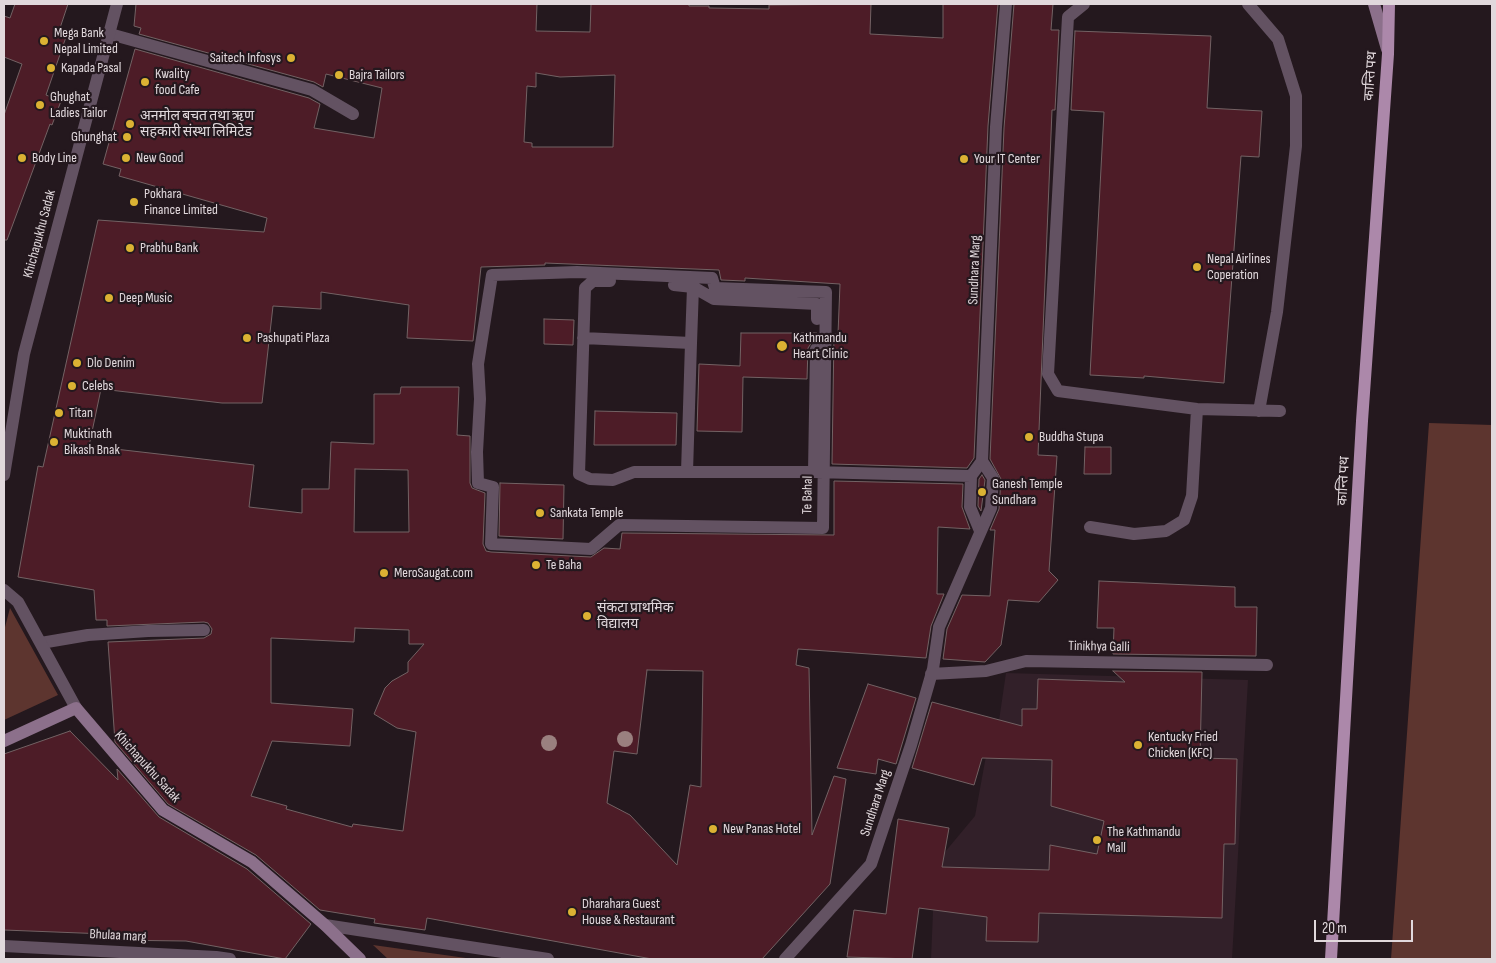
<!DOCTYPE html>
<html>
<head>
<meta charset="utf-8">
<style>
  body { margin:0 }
  #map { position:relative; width:1496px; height:963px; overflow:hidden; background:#24181e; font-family:"Sofia Sans Condensed",sans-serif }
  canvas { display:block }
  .frame { position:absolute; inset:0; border:5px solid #e1d8dc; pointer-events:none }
  .scale { position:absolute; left:1314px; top:920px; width:99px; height:22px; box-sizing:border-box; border:2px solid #e1d8dc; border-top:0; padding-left:6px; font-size:15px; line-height:18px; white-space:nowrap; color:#e1d8dc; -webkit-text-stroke:4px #24181e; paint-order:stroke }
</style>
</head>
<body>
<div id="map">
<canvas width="1496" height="963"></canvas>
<div class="frame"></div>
<div class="scale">20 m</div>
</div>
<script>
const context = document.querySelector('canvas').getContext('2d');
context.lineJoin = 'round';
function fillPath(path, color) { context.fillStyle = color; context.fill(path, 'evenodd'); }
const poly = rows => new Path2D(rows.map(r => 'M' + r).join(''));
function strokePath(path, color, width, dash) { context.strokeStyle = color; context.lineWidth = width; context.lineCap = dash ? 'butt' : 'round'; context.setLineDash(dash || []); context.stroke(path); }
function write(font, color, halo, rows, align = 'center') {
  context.font = font + ' "Sofia Sans Condensed","Noto Sans Devanagari",sans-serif'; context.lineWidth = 4.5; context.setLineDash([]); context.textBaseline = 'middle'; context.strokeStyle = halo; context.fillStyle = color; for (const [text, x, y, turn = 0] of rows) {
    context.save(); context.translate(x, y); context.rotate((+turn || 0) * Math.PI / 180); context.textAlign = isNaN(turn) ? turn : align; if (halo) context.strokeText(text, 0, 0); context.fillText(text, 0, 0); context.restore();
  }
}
fillPath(poly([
  [1006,673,1248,680,1232,959,931,959,935,864,975,816,986,756,994,755]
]), '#322029');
fillPath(poly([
  [1429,423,1492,425,1492,959,1391,959],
  [10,608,58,695,4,720,4,631],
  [373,945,473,959,388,959]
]), '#5d352f');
const building = poly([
  [15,4,68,4,58,34,66,37,46,95,61,101,52,125,50,124,7,240,4,240,4,115,22,64,4,57,4,16,10,18,15,4],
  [136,4,537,4,536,31,590,32,591,4,689,4,689,6,709,6,709,8,769,9,769,5,871,4,870,34,943,38,943,4,998,4,988,126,974,458,967,468,832,464,834,334,838,334,840,284,745,278,745,281,721,280,719,270,545,263,545,265,481,267,473,341,407,338,409,305,321,292,321,309,273,306,262,403,222,403,101,389,89,446,254,465,249,507,302,513,302,489,329,489,331,442,374,444,374,394,400,394,401,387,459,387,457,435,470,436,470,483,472,488,485,493,483,544,486,551,491,552,591,557,604,548,620,549,622,533,834,535,834,481,963,484,962,507,970,529,938,527,937,594,944,594,931,626,926,658,798,649,796,665,809,668,812,835,834,776,846,779,830,884,762,959,652,959,427,918,425,930,374,923,375,919,320,910,256,855,168,804,115,742,108,642,204,638,211,634,212,629,208,623,204,622,107,626,107,620,96,620,94,590,18,577,38,466,43,467,98,220,264,232,267,218,119,176,121,169,103,164,135,49,309,98,320,104,314,128,374,138,382,88,326,74,323,87,314,82,139,34,141,28,134,26,136,4],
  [536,73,560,77,615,75,613,147,532,147,532,143,524,142,527,86,536,87,536,73],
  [355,469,408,470,409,532,354,532,355,469],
  [355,628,409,630,409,644,424,644,408,662,408,672,392,681,385,688,374,714,397,728,416,732,403,831,353,824,352,827,286,809,287,806,251,796,272,741,350,746,353,709,271,703,271,638,354,642,355,628],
  [647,670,703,671,701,787,690,785,677,865,630,815,607,803,614,751,637,754,647,670],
  [1014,4,1053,4,1051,30,1059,30,1055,110,1052,110,1038,455,1057,456,1049,571,1058,580,1039,602,1008,600,1001,645,985,662,943,659,947,629,962,595,990,596,995,530,990,530,999,509,1001,479,990,459,1004,128,1014,4],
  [1075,31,1211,36,1207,108,1262,111,1259,157,1241,156,1224,383,1144,376,1144,378,1090,375,1104,112,1071,110,1075,31],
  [544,319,574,320,573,345,544,344,544,319],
  [741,333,817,333,817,341,812,342,808,348,807,379,743,377,742,432,697,431,699,364,740,366,741,333],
  [595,411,677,413,676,445,594,445,595,411],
  [1085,447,1111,447,1111,474,1084,474,1085,447],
  [982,475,985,480,981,511,978,506,979,479,982,475],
  [500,483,564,485,563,539,499,536,500,483],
  [1099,581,1235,587,1235,607,1257,607,1256,656,1113,654,1114,628,1097,628,1099,581],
  [1113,671,1202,672,1200,758,1237,759,1235,844,1224,844,1222,918,1039,913,1038,942,986,941,987,917,919,908,912,959,847,957,854,910,886,914,898,819,949,828,942,867,1049,870,1050,845,1097,854,1104,821,1051,806,1052,760,982,758,974,785,912,768,932,702,1022,726,1022,709,1037,709,1038,679,1125,682,1113,671],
  [868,684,916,698,896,764,878,759,876,774,837,768,868,684],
  [70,731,118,780,117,769,159,817,247,869,311,924,285,959,186,941,106,940,106,934,4,930,4,754,70,731]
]);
fillPath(building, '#4d1c27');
strokePath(building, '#736264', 1);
strokePath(poly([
  [1084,4,1068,17,1048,374,1058,391,1197,409,1280,411],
  [1248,4,1278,39,1296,96,1296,146,1277,312,1259,411],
  [110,34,312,90,353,114],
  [577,272,712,278,715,288,826,292,823,528,619,525,591,549,491,544,493,487,478,483,477,452,480,399,478,364,492,275,577,272],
  [610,281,593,281,585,288,579,474,590,479,613,480,634,472,814,472,971,476,982,461],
  [674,285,693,287,714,299,817,304,817,319],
  [583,338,691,343,687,472],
  [691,343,693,287],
  [814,472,816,349],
  [971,476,970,507,980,531],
  [1090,527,1134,534,1166,531,1184,520,1192,496,1197,409],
  [41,643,88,635,148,631,204,630]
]), '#635262', 12);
strokePath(poly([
  [4,475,24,354,117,4],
  [4,590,18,602,76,708],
  [931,674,986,671,1026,661,1267,665],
  [325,925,548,959],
  [4,946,216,957,230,959],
  [785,959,871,864,911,745,933,669,939,627,991,508,993,478,982,461,996,127,1006,4]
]), '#635262', 12);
strokePath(poly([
  [1374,4,1387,49],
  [4,741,76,708,163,810,252,862,325,925,360,959]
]), '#8c708b', 12);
strokePath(poly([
  [1331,959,1362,421,1388,54,1389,4]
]), '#ac88aa', 12);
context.fillStyle = '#9a807f';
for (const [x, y] of [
  [625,739],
  [549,743]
]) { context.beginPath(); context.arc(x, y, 8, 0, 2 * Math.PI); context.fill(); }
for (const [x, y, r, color] of [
  [44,41,5,"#dbb233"],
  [291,58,5,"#dbb233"],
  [51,68,5,"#dbb233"],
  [339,75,5,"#dbb233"],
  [145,82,5,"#dbb233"],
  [40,105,5,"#dbb233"],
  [130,124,5,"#dbb233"],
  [127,137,5,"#dbb233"],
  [22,158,5,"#dbb233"],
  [126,158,5,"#dbb233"],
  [964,159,5,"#dbb233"],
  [134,202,5,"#dbb233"],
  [130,248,5,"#dbb233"],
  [1197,267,5,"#dbb233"],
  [109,298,5,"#dbb233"],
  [247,338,5,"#dbb233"],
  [782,346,6,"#dbb233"],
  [77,363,5,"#dbb233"],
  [72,386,5,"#dbb233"],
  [59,413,5,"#dbb233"],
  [1029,437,5,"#dbb233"],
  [54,442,5,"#dbb233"],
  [982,492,5,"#dbb233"],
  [540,513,5,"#dbb233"],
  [536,565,5,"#dbb233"],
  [384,573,5,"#dbb233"],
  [587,616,5,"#dbb233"],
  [1138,745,5,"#dbb233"],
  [713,829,5,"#dbb233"],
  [1097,840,5,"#dbb233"],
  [572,912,5,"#dbb233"]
]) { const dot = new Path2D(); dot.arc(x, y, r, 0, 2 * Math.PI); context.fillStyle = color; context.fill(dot); strokePath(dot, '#24181e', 2); }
write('14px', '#e1d8dc', '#24181e', [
  ["Mega Bank",54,33],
  ["Nepal Limited",54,49],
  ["Saitech Infosys",281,58,"right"],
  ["Kapada Pasal",61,68],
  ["Kwality",155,74],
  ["food Cafe",155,90],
  ["Bajra Tailors",349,75],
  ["Ghughat",50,97],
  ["Ladies Tailor",50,113],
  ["अनमोल बचत तथा ऋण",140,116],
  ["सहकारी संस्था लिमिटेड",140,132],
  ["Ghunghat",117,137,"right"],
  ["Body Line",32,158],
  ["New Good",136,158],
  ["Your IT Center",974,159],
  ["Pokhara",144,194],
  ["Finance Limited",144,210],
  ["Prabhu Bank",140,248],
  ["Nepal Airlines",1207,259],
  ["Coperation",1207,275],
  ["Deep Music",119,298],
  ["Pashupati Plaza",257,338],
  ["Kathmandu",793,338],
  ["Heart Clinic",793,354],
  ["Dlo Denim",87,363],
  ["Celebs",82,386],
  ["Titan",69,413],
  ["Muktinath",64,434],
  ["Bikash Bnak",64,450],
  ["Buddha Stupa",1039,437],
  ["Ganesh Temple",992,484],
  ["Sundhara",992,500],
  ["Sankata Temple",550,513],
  ["Te Baha",546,565],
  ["MeroSaugat.com",394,573],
  ["संकटा प्राथमिक",597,608],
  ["विद्यालय",597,624],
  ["Kentucky Fried",1148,737],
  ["Chicken (KFC)",1148,753],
  ["New Panas Hotel",723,829],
  ["The Kathmandu",1107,832],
  ["Mall",1107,848],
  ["Dharahara Guest",582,904],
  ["House & Restaurant",582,920]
], 'left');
write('14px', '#e1d8dc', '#24181e', [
  ["कान्ति पथ",1371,76,-86],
  ["Khichapukhu Sadak",40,234,-75],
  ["Sundhara Marg",975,270,-88],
  ["कान्ति पथ",1344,481,-87],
  ["Te Bahal",808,495,-89],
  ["Tinikhya Galli",1099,647,1],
  ["Khichapukhu Sadak",147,767,48],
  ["Sundhara Marg",876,803,-72],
  ["Bhulaa marg",118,936,3]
]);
</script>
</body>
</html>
